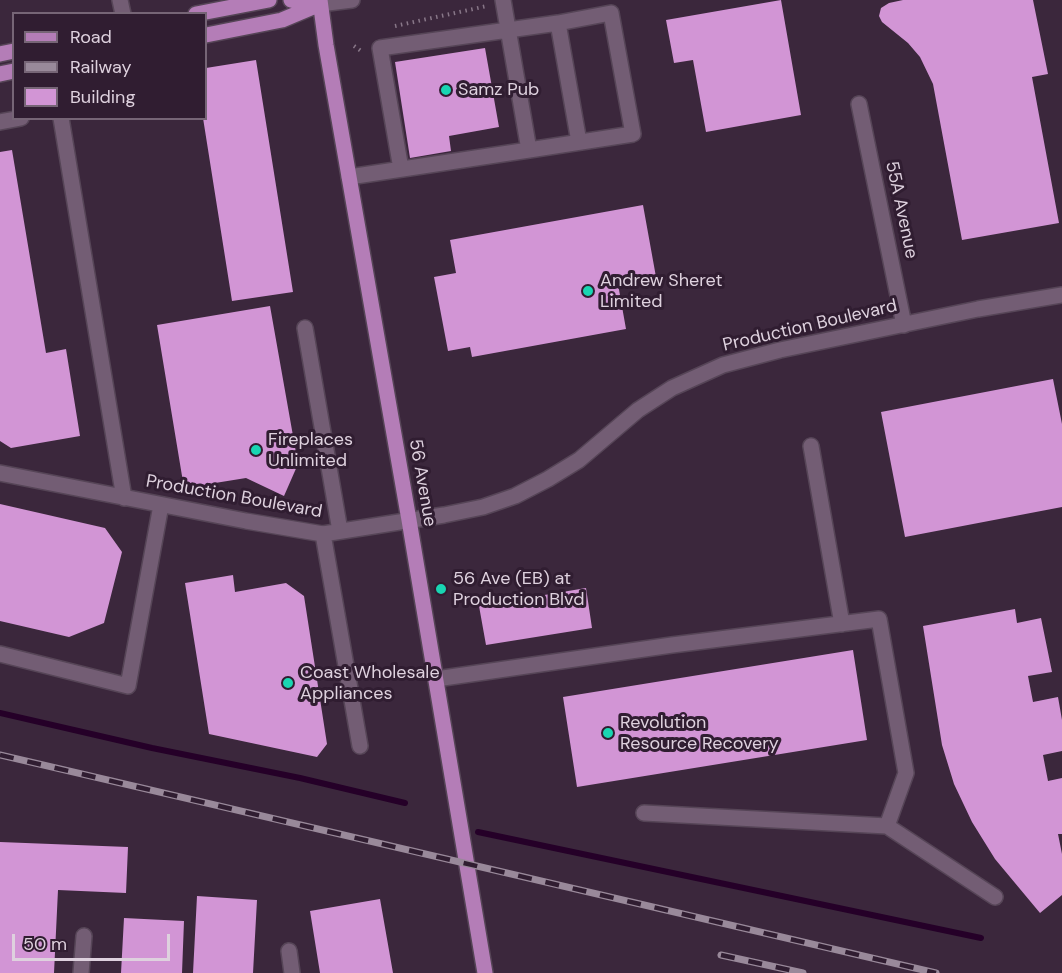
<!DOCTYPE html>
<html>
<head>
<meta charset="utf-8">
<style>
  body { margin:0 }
  #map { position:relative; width:1062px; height:973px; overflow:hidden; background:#3b273c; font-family:"DM Sans",sans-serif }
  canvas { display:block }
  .legend { position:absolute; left:12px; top:12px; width:195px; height:108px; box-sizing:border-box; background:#301d31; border:2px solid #766576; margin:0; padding:8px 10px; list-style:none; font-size:18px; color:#ded1de }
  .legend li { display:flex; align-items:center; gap:12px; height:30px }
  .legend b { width:30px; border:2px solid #766576 }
  .scale { position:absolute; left:12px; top:934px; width:158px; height:27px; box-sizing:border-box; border:3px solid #ded1de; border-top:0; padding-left:8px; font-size:18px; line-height:21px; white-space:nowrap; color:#ded1de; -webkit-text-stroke:4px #301d31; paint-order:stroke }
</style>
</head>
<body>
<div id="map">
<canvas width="1062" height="973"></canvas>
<ul class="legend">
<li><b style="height:8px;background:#b47db7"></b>Road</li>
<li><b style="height:8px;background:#99899a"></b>Railway</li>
<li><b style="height:16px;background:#d295d5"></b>Building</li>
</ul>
<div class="scale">50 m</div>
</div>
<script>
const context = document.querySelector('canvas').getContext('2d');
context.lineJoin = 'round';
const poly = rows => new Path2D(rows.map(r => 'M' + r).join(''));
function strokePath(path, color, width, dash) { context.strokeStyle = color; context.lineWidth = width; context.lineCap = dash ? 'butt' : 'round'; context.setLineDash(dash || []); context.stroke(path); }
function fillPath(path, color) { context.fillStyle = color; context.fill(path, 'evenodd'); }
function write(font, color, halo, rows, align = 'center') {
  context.font = font + ' "DM Sans",sans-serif'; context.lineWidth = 6; context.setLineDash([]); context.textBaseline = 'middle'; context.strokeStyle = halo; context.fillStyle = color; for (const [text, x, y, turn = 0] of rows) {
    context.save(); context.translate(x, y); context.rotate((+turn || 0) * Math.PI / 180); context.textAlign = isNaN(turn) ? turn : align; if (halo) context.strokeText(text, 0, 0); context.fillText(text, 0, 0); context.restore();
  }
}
strokePath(poly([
  [0,713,152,748,300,778,405,803],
  [478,832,981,938]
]), '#250028', 6);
fillPath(poly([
  [781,0,801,115,706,132,693,60,674,63,666,20],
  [903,0,1033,0,1048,74,1032,77,1059,223,962,240,933,84,920,57,908,43,882,22,879,16,881,8,889,3],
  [485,48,499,127,449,136,451,151,410,158,395,62],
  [256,60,293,292,232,301,203,118,206,118,206,68],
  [12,150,46,353,66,349,80,436,11,448,0,441,0,152],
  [643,205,656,277,618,284,626,329,472,357,470,347,448,351,434,277,456,273,450,240],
  [270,306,298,464,284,496,246,478,184,488,157,325],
  [1053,379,1062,424,1062,507,905,537,881,412],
  [0,504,105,528,122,552,104,623,69,637,0,621],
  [233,575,235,592,286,583,304,596,327,744,317,757,209,734,185,583],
  [586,588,592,628,486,645,479,606],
  [1015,609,1017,623,1041,618,1052,672,1028,676,1033,702,1058,697,1062,720,1062,751,1043,755,1048,781,1062,778,1062,834,1058,834,1062,854,1062,895,1040,913,995,859,972,822,954,784,942,745,923,626],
  [853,650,867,740,577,787,563,697],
  [0,842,128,847,126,893,58,890,54,973,0,973],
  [197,896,257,900,253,973,193,973],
  [380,899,393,973,320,973,310,911],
  [124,918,184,921,182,973,121,973]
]), '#d295d5');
const minor = poly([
  [120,0,123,14],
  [320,4,352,0],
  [558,23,579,142],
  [859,104,904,325],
  [61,118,124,498],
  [0,122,21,118],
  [401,169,380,48,558,23,611,13,633,134,529,150],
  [349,177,529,150,503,0],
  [305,328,340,531],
  [811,446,842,624],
  [0,473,246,521,323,534,444,515,483,507,515,496,548,479,579,460,638,410,672,388,723,365,780,350,978,309,1062,295],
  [323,534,360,746],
  [0,654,128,686,161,505],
  [436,679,672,645,879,619,906,773,887,826,644,813],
  [887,826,995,897],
  [289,951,292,973],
  [81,973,84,936]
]);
const major = poly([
  [291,0,320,4],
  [320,0,326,45,409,520,485,973],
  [196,14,269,0],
  [206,35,282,20,320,4],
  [0,54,14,51],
  [0,74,14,71]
]);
strokePath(minor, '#564557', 18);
strokePath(major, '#564557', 18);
strokePath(poly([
  [395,26,487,6],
  [354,46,361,51,362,49]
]), '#878', 4, [1.5, 4.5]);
strokePath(minor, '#735d74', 15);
strokePath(major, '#b47db7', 15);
const rail = poly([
  [0,755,936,973],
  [721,955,803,973]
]);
strokePath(rail, '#99899a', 7);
strokePath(rail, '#301d31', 4.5, [14]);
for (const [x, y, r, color] of [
  [446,90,6,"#19d5b2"],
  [588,291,6,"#19d5b2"],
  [256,450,6,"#19d5b2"],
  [441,589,6,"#19d5b2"],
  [288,683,6,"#19d5b2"],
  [608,733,6,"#19d5b2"]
]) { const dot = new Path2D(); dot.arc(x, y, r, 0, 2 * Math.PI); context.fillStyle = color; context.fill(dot); strokePath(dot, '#301d31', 2); }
write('18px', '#ded1de', '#301d31', [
  ["Samz Pub",458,90],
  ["Andrew Sheret",600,281],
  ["Limited",600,302],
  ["Fireplaces",268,440],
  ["Unlimited",268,461],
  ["56 Ave (EB) at",453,579],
  ["Production Blvd",453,600],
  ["Coast Wholesale",300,673],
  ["Appliances",300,694],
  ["Revolution",620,723],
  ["Resource Recovery",620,744]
], 'left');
write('18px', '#ded1de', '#301d31', [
  ["55A Avenue",901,210,78],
  ["Production Boulevard",810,326,-13],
  ["56 Avenue",422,483,80],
  ["Production Boulevard",234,497,10]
]);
</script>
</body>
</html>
